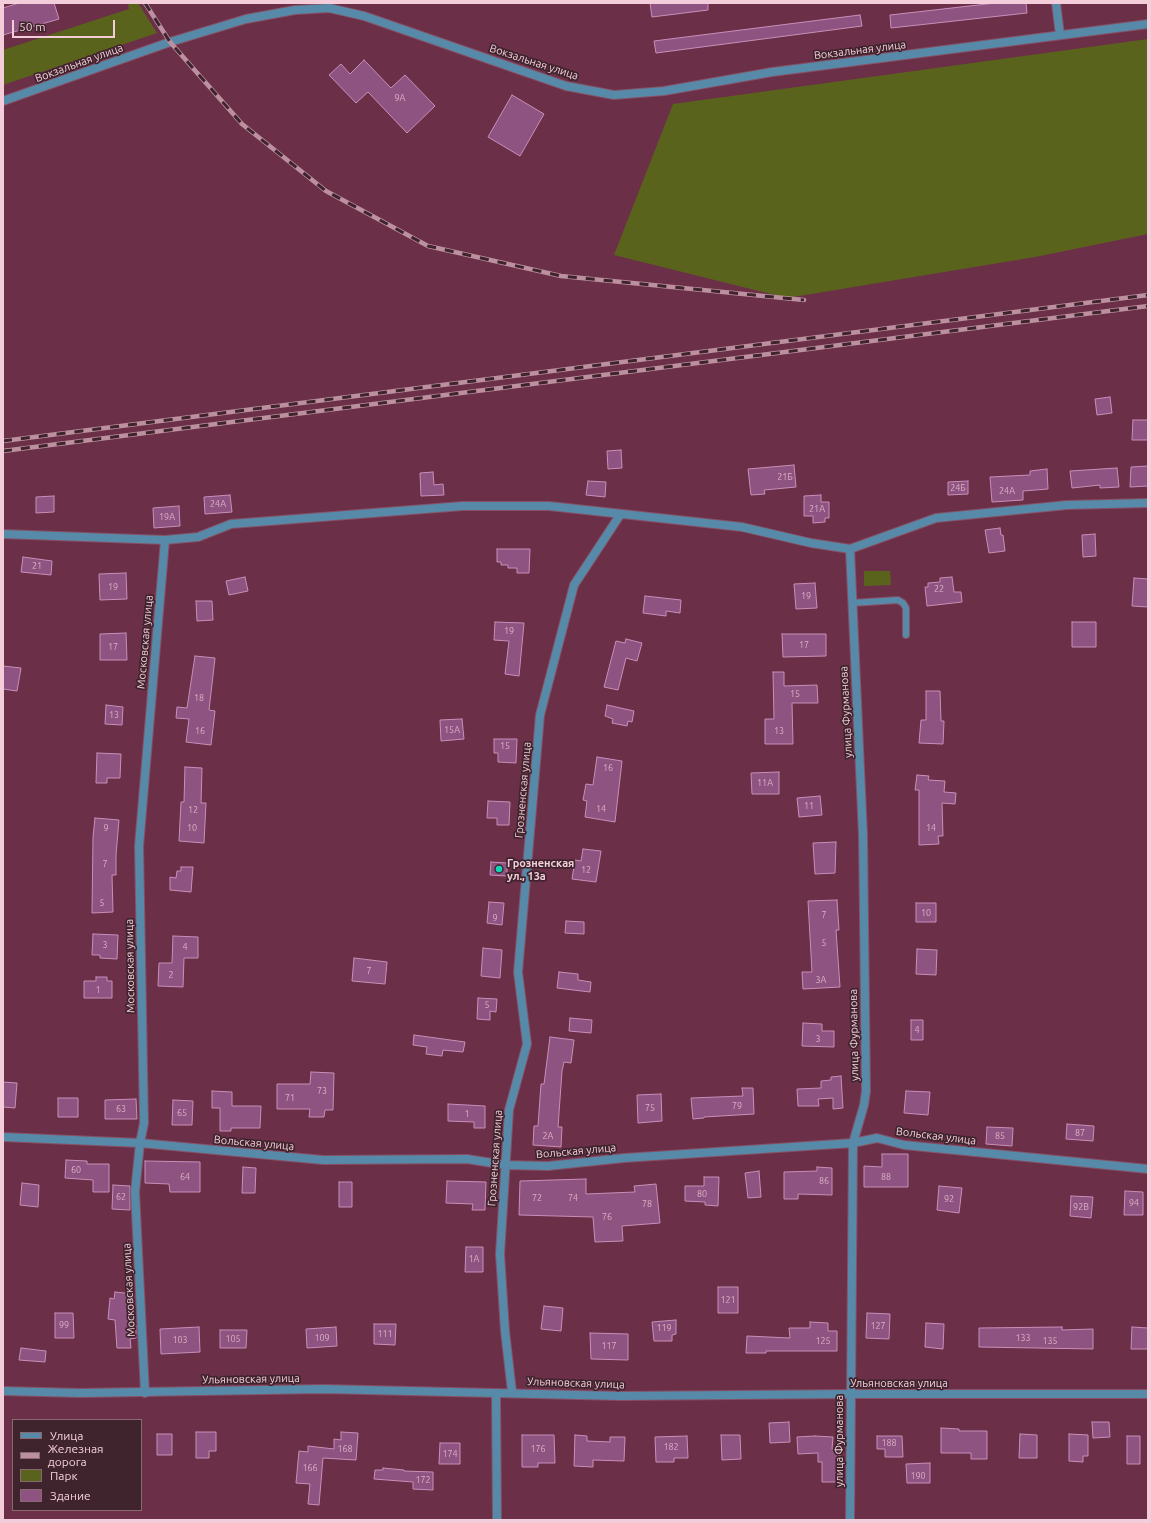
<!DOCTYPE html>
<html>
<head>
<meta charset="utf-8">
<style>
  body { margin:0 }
  #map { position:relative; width:1151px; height:1523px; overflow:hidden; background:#6b3048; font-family:Ubuntu,sans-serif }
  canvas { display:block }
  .frame { position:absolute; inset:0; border:4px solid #f3ceda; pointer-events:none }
  .legend { position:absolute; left:12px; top:1419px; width:130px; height:92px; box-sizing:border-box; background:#3f242e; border:1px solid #876873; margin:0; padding:5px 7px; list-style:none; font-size:12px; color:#f3ceda }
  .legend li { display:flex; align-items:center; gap:8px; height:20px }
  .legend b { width:20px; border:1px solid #876873 }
  .scale { position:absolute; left:12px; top:20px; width:103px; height:18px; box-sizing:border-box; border:2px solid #f3ceda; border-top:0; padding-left:5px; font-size:12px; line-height:14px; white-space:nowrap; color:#f3ceda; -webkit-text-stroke:3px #3f242e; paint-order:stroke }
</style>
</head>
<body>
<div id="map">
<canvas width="1151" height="1523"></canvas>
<div class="frame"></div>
<ul class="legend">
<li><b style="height:5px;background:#578aa8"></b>Улица</li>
<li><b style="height:5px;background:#bd90a0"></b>Железная дорога</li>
<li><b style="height:11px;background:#5a631b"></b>Парк</li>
<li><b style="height:11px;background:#8e5380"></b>Здание</li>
</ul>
<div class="scale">50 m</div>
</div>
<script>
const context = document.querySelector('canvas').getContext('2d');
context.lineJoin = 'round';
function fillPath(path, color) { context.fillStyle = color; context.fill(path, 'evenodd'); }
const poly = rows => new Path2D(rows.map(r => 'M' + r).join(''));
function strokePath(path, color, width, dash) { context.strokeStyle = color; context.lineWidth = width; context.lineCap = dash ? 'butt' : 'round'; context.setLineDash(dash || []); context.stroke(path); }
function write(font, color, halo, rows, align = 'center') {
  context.font = font + ' Ubuntu,sans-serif'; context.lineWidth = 3.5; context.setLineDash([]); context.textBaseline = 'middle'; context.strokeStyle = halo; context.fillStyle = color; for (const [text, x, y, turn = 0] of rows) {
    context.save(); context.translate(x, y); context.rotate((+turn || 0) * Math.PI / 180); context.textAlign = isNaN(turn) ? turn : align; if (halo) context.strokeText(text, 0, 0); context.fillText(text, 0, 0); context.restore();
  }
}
fillPath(poly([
  [128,3,138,3,157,33,3,85,3,50,129,9],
  [1148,39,1148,234,1035,257,787,298,614,255,673,104],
  [864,571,890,571,891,585,864,586]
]), '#5a631b');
const building = poly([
  [19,3,54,3,59,19,3,35,3,8,19,3],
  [650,3,708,3,708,10,652,17,650,3],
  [996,3,1026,3,1027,13,891,28,890,15,996,3],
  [860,15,862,26,656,53,654,41,860,15],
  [364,60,391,88,405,75,435,106,407,133,368,92,356,103,329,75,341,64,350,74,364,60],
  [512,95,544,114,520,156,488,137,512,95],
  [1110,397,1112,413,1097,415,1095,399,1110,397],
  [1133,420,1148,420,1148,440,1132,440,1133,420],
  [621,450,622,468,608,469,607,451,621,450],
  [794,465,796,487,764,490,765,494,751,495,748,469,794,465],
  [1148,466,1148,486,1130,487,1131,467,1148,466],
  [1117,468,1119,487,1100,488,1100,485,1072,488,1070,471,1117,468],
  [1047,469,1048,489,1023,491,1023,500,992,502,990,477,1030,475,1030,471,1047,469],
  [433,472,434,485,443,484,444,495,421,496,420,473,433,472],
  [588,481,606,482,605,497,586,495,588,481],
  [968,481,968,494,948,495,948,482,968,481],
  [230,495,232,512,205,514,204,497,230,495],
  [821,495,821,502,829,502,829,518,825,518,825,522,813,523,813,516,804,516,804,496,821,495],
  [54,496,54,512,36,513,36,497,54,496],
  [179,506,180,526,154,528,153,508,179,506],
  [1000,528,1001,535,1003,535,1005,551,989,553,985,530,1000,528],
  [1095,534,1096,556,1083,557,1082,535,1095,534],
  [497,549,530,549,529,573,517,573,517,568,508,568,508,565,501,565,501,562,497,562,497,549],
  [23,557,52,561,51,575,21,572,23,557],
  [126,573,127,599,100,600,99,574,126,573],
  [245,577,248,591,229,595,226,581,245,577],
  [952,577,954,592,961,592,962,602,927,606,925,587,928,587,928,583,940,582,940,578,952,577],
  [1134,578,1148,579,1148,607,1132,606,1134,578],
  [815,583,817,608,796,609,794,584,815,583],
  [645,596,681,600,680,613,666,611,666,616,643,613,645,596],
  [196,601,212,601,213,620,197,621,196,601],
  [495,622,524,623,519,676,505,674,509,641,494,640,495,622],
  [1072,622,1096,622,1096,647,1072,647,1072,622],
  [126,633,127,660,100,660,100,634,126,633],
  [782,634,826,634,826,656,783,657,782,634],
  [626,639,642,643,637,661,626,658,618,690,604,687,616,641,625,643,626,639],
  [195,656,215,658,209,710,215,711,211,745,186,742,189,719,176,718,177,707,187,708,195,656],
  [3,666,21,668,17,691,3,689,3,666],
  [773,672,784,672,784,686,817,685,818,703,792,703,793,744,765,744,765,719,774,719,773,672],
  [926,691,940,691,941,721,944,721,943,744,919,743,921,720,926,720,926,691],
  [106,705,123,707,122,725,105,724,106,705],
  [607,705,634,711,632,722,628,721,627,726,612,723,613,719,605,716,607,705],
  [462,719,464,739,441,741,440,720,462,719],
  [494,739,517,739,516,763,498,762,498,753,494,753,494,739],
  [97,753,121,754,120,778,107,778,107,783,96,783,97,753],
  [597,757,622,761,615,822,585,817,587,801,583,800,586,784,593,785,597,757],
  [185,767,202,768,201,803,206,803,204,843,179,841,181,802,184,802,185,767],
  [779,772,779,794,752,794,751,773,779,772],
  [917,775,929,776,928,780,945,781,944,792,956,793,955,804,942,803,943,836,938,836,939,844,919,845,919,790,915,790,917,775],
  [820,796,822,815,799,817,797,798,820,796],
  [488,801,510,802,509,825,497,825,497,818,487,818,488,801],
  [95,818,119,820,116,855,116,875,112,875,113,912,92,913,93,837,95,818],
  [836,842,835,873,815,874,813,843,836,842],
  [583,849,601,851,596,882,572,879,575,860,581,861,583,849],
  [491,862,507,863,507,876,490,875,491,862],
  [181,867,193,867,191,892,170,890,170,877,176,878,177,871,181,871,181,867],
  [837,900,839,930,836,930,840,987,803,989,802,972,812,972,808,901,837,900],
  [489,902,504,903,502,925,487,923,489,902],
  [916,903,936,903,936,922,916,922,916,903],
  [566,921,584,922,584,934,565,933,566,921],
  [93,934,118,935,117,959,100,958,100,955,92,955,93,934],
  [173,936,198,937,198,958,184,958,183,987,158,986,159,963,172,963,173,936],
  [483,948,502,950,500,978,481,976,483,948],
  [917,949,937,950,936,975,916,974,917,949],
  [354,958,387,962,385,984,352,981,354,958],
  [559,972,578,974,578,980,591,982,590,992,557,988,559,972],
  [96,977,107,977,107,981,112,981,112,998,84,998,84,981,96,981,96,977],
  [478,998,497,999,496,1012,490,1011,490,1020,477,1019,478,998],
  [570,1018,592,1020,591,1033,569,1031,570,1018],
  [911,1020,923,1020,923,1040,911,1040,911,1020],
  [803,1023,822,1024,822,1031,834,1031,834,1047,802,1046,803,1023],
  [414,1035,465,1042,463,1052,443,1050,442,1056,426,1054,427,1047,413,1045,414,1035],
  [550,1037,574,1040,571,1063,564,1062,562,1071,558,1127,562,1127,561,1147,533,1145,534,1126,538,1126,541,1084,544,1084,550,1037],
  [311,1072,334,1073,333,1110,325,1110,324,1117,309,1117,310,1109,277,1109,277,1084,310,1084,311,1072],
  [841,1076,843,1108,833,1109,833,1098,818,1099,819,1106,798,1106,797,1089,821,1088,821,1081,831,1080,831,1077,841,1076],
  [3,1082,17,1083,15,1108,3,1107,3,1082],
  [742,1088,753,1088,754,1114,704,1117,704,1118,693,1119,691,1098,743,1096,742,1088],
  [212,1091,232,1092,232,1106,261,1106,260,1128,231,1128,231,1131,220,1131,220,1108,212,1108,212,1091],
  [906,1091,930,1092,928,1115,904,1113,906,1091],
  [661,1094,662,1121,638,1123,637,1095,661,1094],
  [58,1098,78,1098,78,1117,58,1117,58,1098],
  [136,1099,137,1119,105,1119,105,1100,136,1099],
  [173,1100,193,1101,192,1125,172,1125,173,1100],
  [448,1104,485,1106,485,1128,474,1128,474,1122,448,1121,448,1104],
  [1067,1124,1094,1126,1093,1141,1066,1139,1067,1124],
  [987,1127,1013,1128,1012,1146,986,1144,987,1127],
  [882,1154,908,1154,908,1187,864,1187,864,1166,882,1167,882,1154],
  [66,1160,87,1161,87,1164,109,1164,109,1192,93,1192,93,1180,65,1178,66,1160],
  [145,1161,200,1162,200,1192,170,1192,169,1184,145,1183,145,1161],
  [243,1167,256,1168,255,1193,242,1193,243,1167],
  [817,1167,832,1168,832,1195,798,1194,798,1199,784,1199,784,1172,817,1171,817,1167],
  [759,1171,761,1197,748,1198,745,1173,759,1171],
  [704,1177,719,1177,718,1206,705,1205,705,1202,685,1201,685,1186,704,1186,704,1177],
  [586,1179,586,1194,635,1192,634,1186,656,1184,660,1223,622,1226,623,1241,595,1242,593,1217,519,1215,520,1181,586,1179],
  [447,1181,486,1182,485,1210,472,1210,473,1204,446,1203,447,1181],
  [339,1182,352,1182,352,1207,339,1207,339,1182],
  [22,1183,39,1185,38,1207,20,1205,22,1183],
  [113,1185,130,1186,130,1210,112,1209,113,1185],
  [939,1186,962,1188,959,1213,937,1210,939,1186],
  [1125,1191,1143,1192,1143,1215,1124,1215,1125,1191],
  [1071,1196,1093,1197,1091,1218,1070,1216,1071,1196],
  [466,1247,483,1247,483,1272,465,1272,466,1247],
  [718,1287,738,1287,738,1313,718,1313,718,1287],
  [115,1292,134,1294,130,1326,136,1325,136,1338,130,1339,131,1348,117,1348,115,1320,108,1319,110,1298,114,1299,115,1292],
  [544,1306,563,1308,561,1331,541,1329,544,1306],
  [55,1313,73,1313,74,1338,55,1338,55,1313],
  [867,1313,890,1314,889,1339,866,1338,867,1313],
  [676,1320,676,1334,672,1335,672,1341,654,1341,652,1322,676,1320],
  [810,1322,828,1323,828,1331,837,1331,837,1351,766,1351,766,1353,746,1353,747,1336,790,1338,789,1328,810,1328,810,1322],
  [926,1323,944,1324,943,1349,925,1347,926,1323],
  [374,1324,396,1324,395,1345,374,1344,374,1324],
  [199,1327,200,1352,161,1354,160,1329,199,1327],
  [336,1327,337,1346,307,1348,306,1329,336,1327],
  [1062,1327,1062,1330,1093,1329,1093,1349,979,1347,979,1328,1062,1327],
  [1132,1327,1148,1328,1148,1349,1131,1349,1132,1327],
  [220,1330,247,1330,246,1348,220,1348,220,1330],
  [590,1333,628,1334,628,1360,591,1359,590,1333],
  [21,1348,46,1351,45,1362,19,1360,21,1348],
  [789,1422,790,1442,770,1443,769,1423,789,1422],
  [1092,1422,1109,1422,1110,1437,1093,1438,1092,1422],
  [941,1428,959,1429,959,1431,987,1431,987,1459,971,1459,971,1453,941,1453,941,1428],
  [196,1432,216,1432,216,1451,209,1451,209,1458,196,1458,196,1432],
  [341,1432,358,1433,356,1460,323,1458,319,1505,308,1504,310,1484,296,1483,299,1451,308,1452,308,1446,334,1449,334,1439,341,1440,341,1432],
  [157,1434,172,1434,172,1455,157,1455,157,1434],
  [1020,1434,1037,1435,1037,1458,1019,1458,1020,1434],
  [1069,1434,1088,1435,1088,1456,1083,1456,1083,1462,1069,1461,1069,1434],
  [522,1435,554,1435,555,1463,538,1463,538,1467,522,1467,522,1435],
  [575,1435,587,1436,587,1441,610,1442,610,1437,625,1437,624,1461,593,1460,593,1467,574,1466,575,1435],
  [721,1435,740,1435,741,1459,722,1460,721,1435],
  [687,1436,688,1458,674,1458,674,1462,656,1462,655,1437,687,1436],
  [815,1436,833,1437,832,1449,840,1449,839,1482,822,1482,822,1462,818,1462,818,1453,798,1454,797,1437,815,1436],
  [877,1436,902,1436,903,1457,885,1457,885,1449,877,1449,877,1436],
  [1127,1436,1140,1436,1140,1464,1127,1464,1127,1436],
  [440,1443,460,1443,460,1464,439,1464,440,1443],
  [930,1463,930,1483,907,1483,906,1464,930,1463],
  [383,1468,404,1470,404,1471,433,1472,433,1490,413,1489,413,1482,374,1479,375,1470,383,1470,383,1468]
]);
fillPath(building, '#8e5380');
strokePath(building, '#c88fb9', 1);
const service = poly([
  [852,603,898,600,903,603,906,608,906,635]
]);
const minor = poly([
  [1056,3,1060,35],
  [3,534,165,540,198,537,231,524,463,506,549,506,742,527,811,543,850,549,936,518,1067,505,1148,503],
  [850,549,863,835,866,1091,864,1105,853,1143,850,1520],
  [3,1137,140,1143,323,1160,467,1159,505,1165,548,1166,624,1158,853,1143,877,1138,904,1145,1148,1169],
  [512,1392,505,1331,500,1254,509,1110,527,1044,518,972,540,715,574,585,620,515],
  [145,1393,135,1192,140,1143,144,1123,139,846,165,540],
  [496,1393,497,1520]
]);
const tertiary = poly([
  [3,101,170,42,246,19,295,10,329,8,364,16,566,86,614,95,664,91,772,72,1148,24],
  [3,1391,80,1393,324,1389,621,1396,850,1394,1148,1394]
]);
strokePath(service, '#865065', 8);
strokePath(minor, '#865065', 10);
strokePath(tertiary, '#865065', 10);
strokePath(service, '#578aa8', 6);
strokePath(minor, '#578aa8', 8);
strokePath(tertiary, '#578aa8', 8);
const rail = poly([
  [145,3,170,42,242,124,326,191,428,246,561,276,804,300],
  [3,441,1148,295],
  [3,451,1148,306]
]);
strokePath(rail, '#bd90a0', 4.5);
strokePath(rail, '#3f242e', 3, [9]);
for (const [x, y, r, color] of [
  [499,869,4,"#0fd5b4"]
]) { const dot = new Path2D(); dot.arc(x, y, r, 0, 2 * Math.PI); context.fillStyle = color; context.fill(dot); strokePath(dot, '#3f242e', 1.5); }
write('9px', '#daafc4', null, [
  ["9А",400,98],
  ["21Б",785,477],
  ["24Б",958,488],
  ["24А",1007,491],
  ["24А",218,504],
  ["21А",817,509],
  ["19А",167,517],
  ["21",37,566],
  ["19",113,587],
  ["22",939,589],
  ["19",806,596],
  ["19",509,631],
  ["17",804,645],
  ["17",113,647],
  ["15",795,694],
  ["18",199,698],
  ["13",114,715],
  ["15А",452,730],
  ["16",200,731],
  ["13",779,731],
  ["15",505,746],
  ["16",608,768],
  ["11А",765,783],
  ["11",809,806],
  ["14",601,809],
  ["12",193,810],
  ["9",106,828],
  ["10",192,828],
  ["14",931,828],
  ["7",105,864],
  ["12",586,870],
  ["5",102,903],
  ["10",926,913],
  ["7",824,915],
  ["9",495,918],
  ["5",824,943],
  ["3",105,945],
  ["4",185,947],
  ["7",369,971],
  ["2",171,975],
  ["3А",821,980],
  ["1",98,990],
  ["5",487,1005],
  ["4",917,1030],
  ["3",818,1039],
  ["73",322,1091],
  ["71",290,1098],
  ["79",737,1106],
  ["75",650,1108],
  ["63",121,1109],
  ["65",182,1113],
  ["1",467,1114],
  ["87",1080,1133],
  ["2А",548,1136],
  ["85",1000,1136],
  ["60",76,1170],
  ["64",185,1177],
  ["88",886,1177],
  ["86",824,1181],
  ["80",702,1194],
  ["62",121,1197],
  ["72",537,1198],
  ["74",573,1198],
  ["92",949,1199],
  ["94",1134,1203],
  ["78",647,1204],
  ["92В",1081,1207],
  ["76",607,1217],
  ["1А",474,1259],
  ["121",728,1300],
  ["99",64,1325],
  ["127",878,1326],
  ["119",664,1328],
  ["111",385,1334],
  ["109",322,1338],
  ["133",1023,1338],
  ["105",233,1339],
  ["103",180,1340],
  ["125",823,1341],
  ["135",1050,1341],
  ["117",609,1346],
  ["188",889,1443],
  ["182",671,1447],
  ["168",345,1449],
  ["176",538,1449],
  ["174",450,1454],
  ["166",310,1468],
  ["190",918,1476],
  ["172",423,1480]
]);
write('11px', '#f3ceda', '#3f242e', [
  ["Вокзальная улица",860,50,-7],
  ["Вокзальная улица",534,62,18],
  ["Вокзальная улица",79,63,-20],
  ["Московская улица",145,642,-85],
  ["улица Фурманова",846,712,-93],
  ["Грозненская улица",523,790,-85],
  ["Московская улица",130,966,-91],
  ["улица Фурманова",854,1035,-91],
  ["Вольская улица",936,1136,7],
  ["Вольская улица",254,1143,5],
  ["Вольская улица",576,1151,-5],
  ["Грозненская улица",495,1158,-86],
  ["Московская улица",129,1290,-93],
  ["Ульяновская улица",251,1379,-1],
  ["Ульяновская улица",576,1383,2],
  ["Ульяновская улица",899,1383],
  ["улица Фурманова",839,1441,-90]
]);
write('bold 11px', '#f3ceda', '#3f242e', [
  ["Грозненская",507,863],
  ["ул., 13а",507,876]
], 'left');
</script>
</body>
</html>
